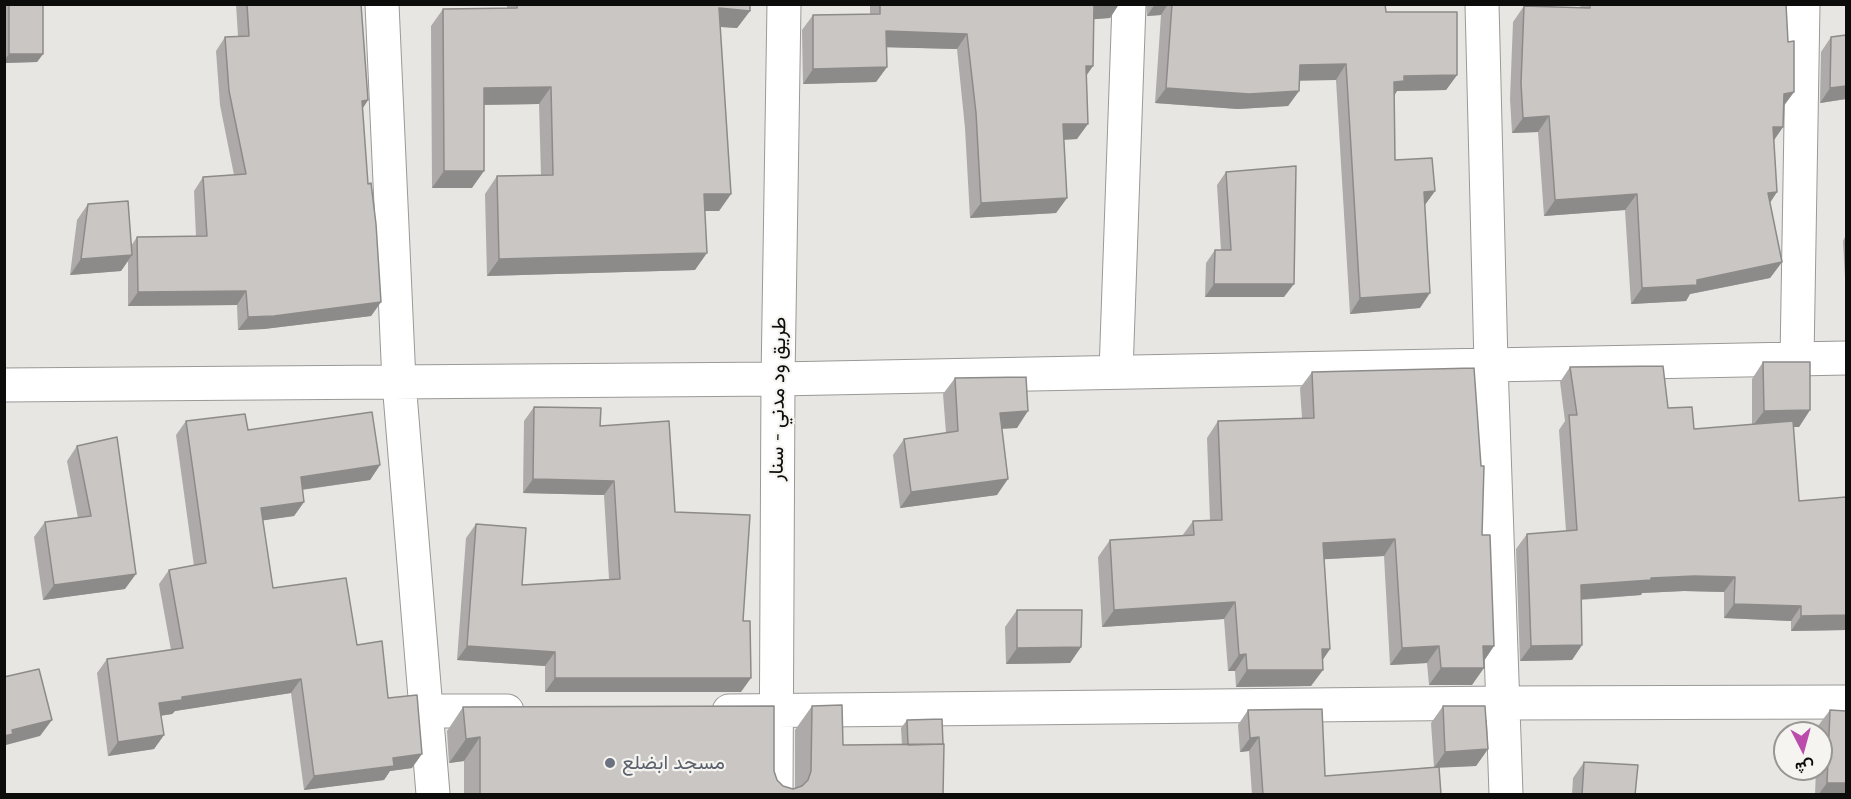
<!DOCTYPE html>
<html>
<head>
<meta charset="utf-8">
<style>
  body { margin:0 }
  #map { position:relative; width:1851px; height:799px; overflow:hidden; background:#e7e6e3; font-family:Raleway,Vazirmatn,sans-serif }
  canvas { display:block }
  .frame { position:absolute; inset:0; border:6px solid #0c0c0b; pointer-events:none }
  .north { position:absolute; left:1773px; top:721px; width:60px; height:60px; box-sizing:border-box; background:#f5f4f0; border:2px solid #989794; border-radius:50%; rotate:174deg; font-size:16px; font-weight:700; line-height:24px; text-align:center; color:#0c0c0b }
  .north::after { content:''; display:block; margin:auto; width:21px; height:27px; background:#ba4cab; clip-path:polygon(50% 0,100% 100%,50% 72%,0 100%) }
</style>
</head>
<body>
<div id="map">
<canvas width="1851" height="799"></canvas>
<div class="frame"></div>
<div class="north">ش</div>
</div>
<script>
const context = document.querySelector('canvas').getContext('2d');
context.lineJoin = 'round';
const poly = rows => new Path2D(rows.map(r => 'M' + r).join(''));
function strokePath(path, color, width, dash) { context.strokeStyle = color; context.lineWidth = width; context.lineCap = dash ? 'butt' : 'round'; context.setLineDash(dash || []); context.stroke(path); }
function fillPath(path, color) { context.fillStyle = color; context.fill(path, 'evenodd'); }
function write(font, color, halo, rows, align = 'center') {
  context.font = font + ' Raleway,Vazirmatn,sans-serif'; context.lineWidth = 4.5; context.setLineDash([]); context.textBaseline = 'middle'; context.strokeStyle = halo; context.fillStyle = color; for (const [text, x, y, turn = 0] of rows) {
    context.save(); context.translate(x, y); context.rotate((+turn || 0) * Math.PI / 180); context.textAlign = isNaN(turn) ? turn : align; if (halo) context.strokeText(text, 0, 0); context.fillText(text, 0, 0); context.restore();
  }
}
const minor = poly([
  [382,4,399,382,433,794],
  [1482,4,1491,364,1506,794],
  [1797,359,1803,4],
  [1116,372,1129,4],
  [4,385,778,379,1846,358],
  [426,711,507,711],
  [729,711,1503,703,1846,702],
  [776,794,778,379,784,4]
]);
strokePath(minor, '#9a9996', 35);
strokePath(minor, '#fff', 33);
fillPath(poly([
  [8,4,43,4,43,54,37,62,4,63,4,9],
  [236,4,361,4,368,100,362,109,368,184,381,302,371,316,264,329,238,330,237,305,128,306,128,261,121,271,70,275,77,220,88,204,131,246,137,237,196,237,194,191,203,177,234,175,220,105,216,51,225,37,238,36],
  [507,4,750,4,750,11,737,28,720,27,731,194,719,211,705,211,695,270,487,276,485,194,497,176,541,175,539,104,484,105,472,188,432,188,431,26,443,9,507,8],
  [870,4,1119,4,1110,18,1093,19,1093,66,1087,75,1077,139,1064,140,1067,198,1056,213,970,218,965,128,957,49,886,47,887,67,876,82,803,84,802,30,813,15,870,14],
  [1146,4,1385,4,1386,12,1457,75,1446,90,1397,91,1394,96,1395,160,1435,191,1425,205,1420,308,1350,314,1336,80,1299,80,1299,91,1288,106,1238,109,1155,103,1161,15,1147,16],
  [1581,4,1786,4,1788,42,1794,92,1783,107,1783,127,1774,140,1777,192,1770,203,1782,262,1770,278,1690,294,1686,301,1631,304,1625,210,1544,216,1538,132,1512,133,1510,99,1513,22,1524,6,1580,8],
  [1846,35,1846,99,1820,103,1821,52,1831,37],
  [1226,172,1284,297,1205,297,1206,263,1215,250,1221,250,1217,185],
  [1846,235,1846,295,1843,241],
  [1763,362,1810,410,1799,427,1793,427,1799,501,1846,497,1846,630,1791,631,1791,621,1724,618,1724,592,1684,591,1642,593,1641,595,1581,600,1582,645,1572,660,1520,661,1516,549,1527,534,1566,531,1559,430,1565,421,1560,382,1570,367,1668,408,1694,429,1752,425,1752,379],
  [1312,372,1482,535,1494,646,1484,661,1472,685,1429,685,1427,663,1390,665,1384,556,1324,559,1330,649,1322,661,1311,686,1236,687,1235,671,1228,671,1224,619,1102,627,1098,557,1110,540,1182,536,1193,521,1210,520,1207,438,1218,421,1302,418,1300,388],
  [955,378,1017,428,1002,429,997,495,900,508,893,455,904,439,946,433,943,394],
  [534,407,600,426,675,512,743,621,741,692,545,692,545,666,457,660,466,538,476,524,522,585,609,579,604,495,523,493,524,421],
  [186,421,380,465,370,480,302,490,304,502,294,516,263,520,273,588,357,645,388,698,412,768,390,771,384,780,304,790,291,693,175,711,172,714,161,716,164,735,154,749,108,756,97,673,107,659,171,650,159,584,169,570,194,566,176,435],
  [77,446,125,589,43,600,34,537,45,522,78,518,67,461],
  [1017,610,1081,647,1070,663,1006,664,1005,627],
  [812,706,843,745,902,745,901,728,907,720,943,795,464,795,464,761,449,763,447,731,463,707,774,771,777,780,783,786,793,789,795,788,795,730],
  [1443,706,1488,749,1476,766,1439,767,1441,795,1252,795,1249,751,1240,752,1238,725,1248,710,1325,776,1434,767,1431,723],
  [1830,710,1846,795,1815,795,1816,769,1821,769,1821,733,1818,733,1818,726],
  [1584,762,1635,795,1572,795,1573,778]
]), '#adaaa9');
fillPath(poly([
  [1119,4,1110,18,1083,20,1094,5],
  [1155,4,1168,4,1161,15,1147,16],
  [719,8,750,11,737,28,707,26],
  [886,31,967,34,957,49,876,47],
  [9,54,43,54,37,62,4,63,4,61],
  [1346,64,1336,80,1289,81,1300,65],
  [1086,66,1093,66,1082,81],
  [887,67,876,82,803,84,813,69],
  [1457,75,1446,90,1397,91,1393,97,1394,82,1404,76],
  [1846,86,1846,99,1820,103,1830,88],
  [551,87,539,104,472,105,484,88],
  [1166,88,1299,91,1288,106,1238,109,1155,103],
  [1794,92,1782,108,1784,94],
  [368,100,359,114,362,101],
  [1549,116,1538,132,1512,133,1523,118],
  [1063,124,1088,124,1077,139,1052,140],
  [1773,127,1783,127,1772,143],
  [444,171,484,171,472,188,432,188],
  [1435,191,1424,206,1424,192],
  [1777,192,1766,208,1768,193],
  [704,194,731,194,719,211,692,211],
  [1637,194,1625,210,1544,216,1555,200],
  [1067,198,1056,213,970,218,981,203],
  [707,253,695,270,487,276,499,259],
  [132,255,121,271,70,275,81,259],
  [1782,262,1770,278,1690,294,1686,301,1631,304,1642,288,1697,280],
  [1214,284,1294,284,1284,297,1205,297],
  [246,291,237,305,128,306,138,292],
  [1430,293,1420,308,1350,314,1360,298],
  [381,302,371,316,264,329,238,330,248,317],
  [1810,410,1799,427,1752,427,1764,411],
  [1028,411,1017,428,988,429,1000,413],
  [380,465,370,480,291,491,301,477],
  [533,479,614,481,604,495,523,493],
  [1008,479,997,495,900,508,911,492],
  [304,502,294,516,252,522,261,508],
  [1395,539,1384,556,1311,560,1323,543],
  [136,574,125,589,43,600,54,585],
  [1694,576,1735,577,1724,592,1684,591,1642,593,1641,595,1571,600,1581,585,1651,578],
  [1235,602,1224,619,1102,627,1114,610],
  [1734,604,1801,606,1791,621,1724,618],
  [1846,615,1846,630,1791,631,1801,616],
  [1582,645,1572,660,1520,661,1531,646],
  [467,646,555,652,545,666,457,660],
  [1439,646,1427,663,1390,665,1402,648],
  [1483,646,1494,646,1483,662],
  [1081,647,1070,663,1006,664,1017,648],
  [1322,649,1330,649,1319,665],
  [1246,654,1235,671,1228,671,1239,655],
  [1441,668,1484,668,1472,685,1429,685],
  [1247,670,1323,670,1311,686,1236,687],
  [555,678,751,678,741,692,545,692],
  [301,679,291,693,175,711,172,714,149,717,159,703,182,697],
  [52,720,40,736,6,745,4,746,4,736,12,730],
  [164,735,154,749,108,756,118,742],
  [480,737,464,761,449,763,466,739],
  [1259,737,1249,751,1240,752,1250,738],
  [1488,749,1476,766,1434,768,1445,752],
  [422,754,412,768,390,771,384,780,304,790,314,776,393,758],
  [1827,783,1846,783,1846,795,1818,795]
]), '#8d8b89');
const building = poly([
  [9,4,43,4,43,54,9,54,9,4],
  [247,4,361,4,368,100,362,101,368,184,371,183,376,224,381,302,274,316,248,317,246,291,138,292,137,237,207,236,203,177,246,174,229,91,225,37,249,36,247,4],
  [517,4,750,4,750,11,719,8,731,194,704,194,707,253,499,259,497,176,553,175,551,87,484,88,484,171,444,171,443,9,517,8,517,4],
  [880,4,1100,4,1094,5,1093,66,1086,66,1088,124,1063,124,1067,198,981,203,976,113,967,34,886,31,887,67,813,69,813,15,880,14,880,4],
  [1172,4,1385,4,1386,12,1457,12,1457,75,1404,76,1404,81,1394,82,1395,160,1432,158,1435,191,1424,192,1430,293,1360,298,1346,64,1300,65,1299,91,1249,94,1166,88,1172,4],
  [1590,4,1786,4,1788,42,1794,41,1794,92,1784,94,1783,127,1773,127,1777,192,1768,193,1782,262,1697,280,1697,285,1642,288,1637,194,1555,200,1549,116,1523,118,1521,83,1524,6,1590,8,1590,4],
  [1846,35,1846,86,1830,88,1831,37,1846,35],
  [1296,166,1294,284,1214,284,1215,250,1231,250,1226,172,1296,166],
  [128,201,132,255,81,259,88,204,128,201],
  [1763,362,1810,362,1810,410,1764,411,1763,362],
  [1663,366,1668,408,1692,407,1694,429,1793,421,1799,501,1846,497,1846,615,1801,616,1801,606,1734,604,1735,577,1694,576,1651,578,1651,580,1581,585,1582,645,1531,646,1527,534,1577,530,1569,415,1577,415,1570,367,1663,366],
  [1474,368,1481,466,1484,466,1482,535,1490,535,1494,646,1483,646,1484,668,1441,668,1439,646,1402,648,1395,539,1323,543,1330,649,1322,649,1323,670,1247,670,1246,654,1239,655,1235,602,1114,610,1110,540,1194,535,1193,521,1222,520,1218,421,1314,418,1312,372,1474,368],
  [1026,377,1028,411,1000,413,1008,479,911,492,904,439,958,431,955,378,1026,377],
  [534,407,601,408,600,426,669,421,675,512,750,515,743,621,750,621,751,678,555,678,555,652,467,646,476,524,526,528,522,585,620,579,614,481,533,479,534,407],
  [372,412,380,465,301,477,304,502,261,508,273,588,346,578,357,645,382,641,388,698,417,695,422,754,393,758,394,766,314,776,301,679,182,697,182,700,159,703,164,735,118,742,107,659,183,648,169,570,206,563,186,421,245,414,248,430,372,412],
  [117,437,136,574,54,585,45,522,91,516,77,446,117,437],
  [1017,610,1082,610,1081,647,1017,648,1017,610],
  [39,669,52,720,12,730,13,734,4,736,4,677,39,669],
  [842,705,843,745,944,744,943,795,480,795,480,737,466,739,463,707,774,706,774,771,777,780,783,786,793,789,802,786,808,780,811,771,812,706,842,705],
  [1443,706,1485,706,1488,749,1445,752,1443,706],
  [1322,709,1325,776,1439,767,1441,795,1263,795,1259,737,1250,738,1248,710,1322,709],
  [1830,710,1846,711,1846,783,1827,783,1830,710],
  [942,719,943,744,908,745,907,720,942,719],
  [1584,762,1638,765,1635,795,1582,795,1584,762]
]);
fillPath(building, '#c9c6c4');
strokePath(building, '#8d8b89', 1.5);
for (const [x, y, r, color] of [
  [610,763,6,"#6b7280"]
]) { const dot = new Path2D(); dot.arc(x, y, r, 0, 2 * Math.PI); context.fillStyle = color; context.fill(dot); strokePath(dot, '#f5f4f0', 2); }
write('20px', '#0c0c0b', '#f5f4f0', [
  ["طريق ود مدني - سنار",778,399,-89]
]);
write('20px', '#5b616d', '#f5f4f0', [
  ["مسجد ابضلع",622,763]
], 'left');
</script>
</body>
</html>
